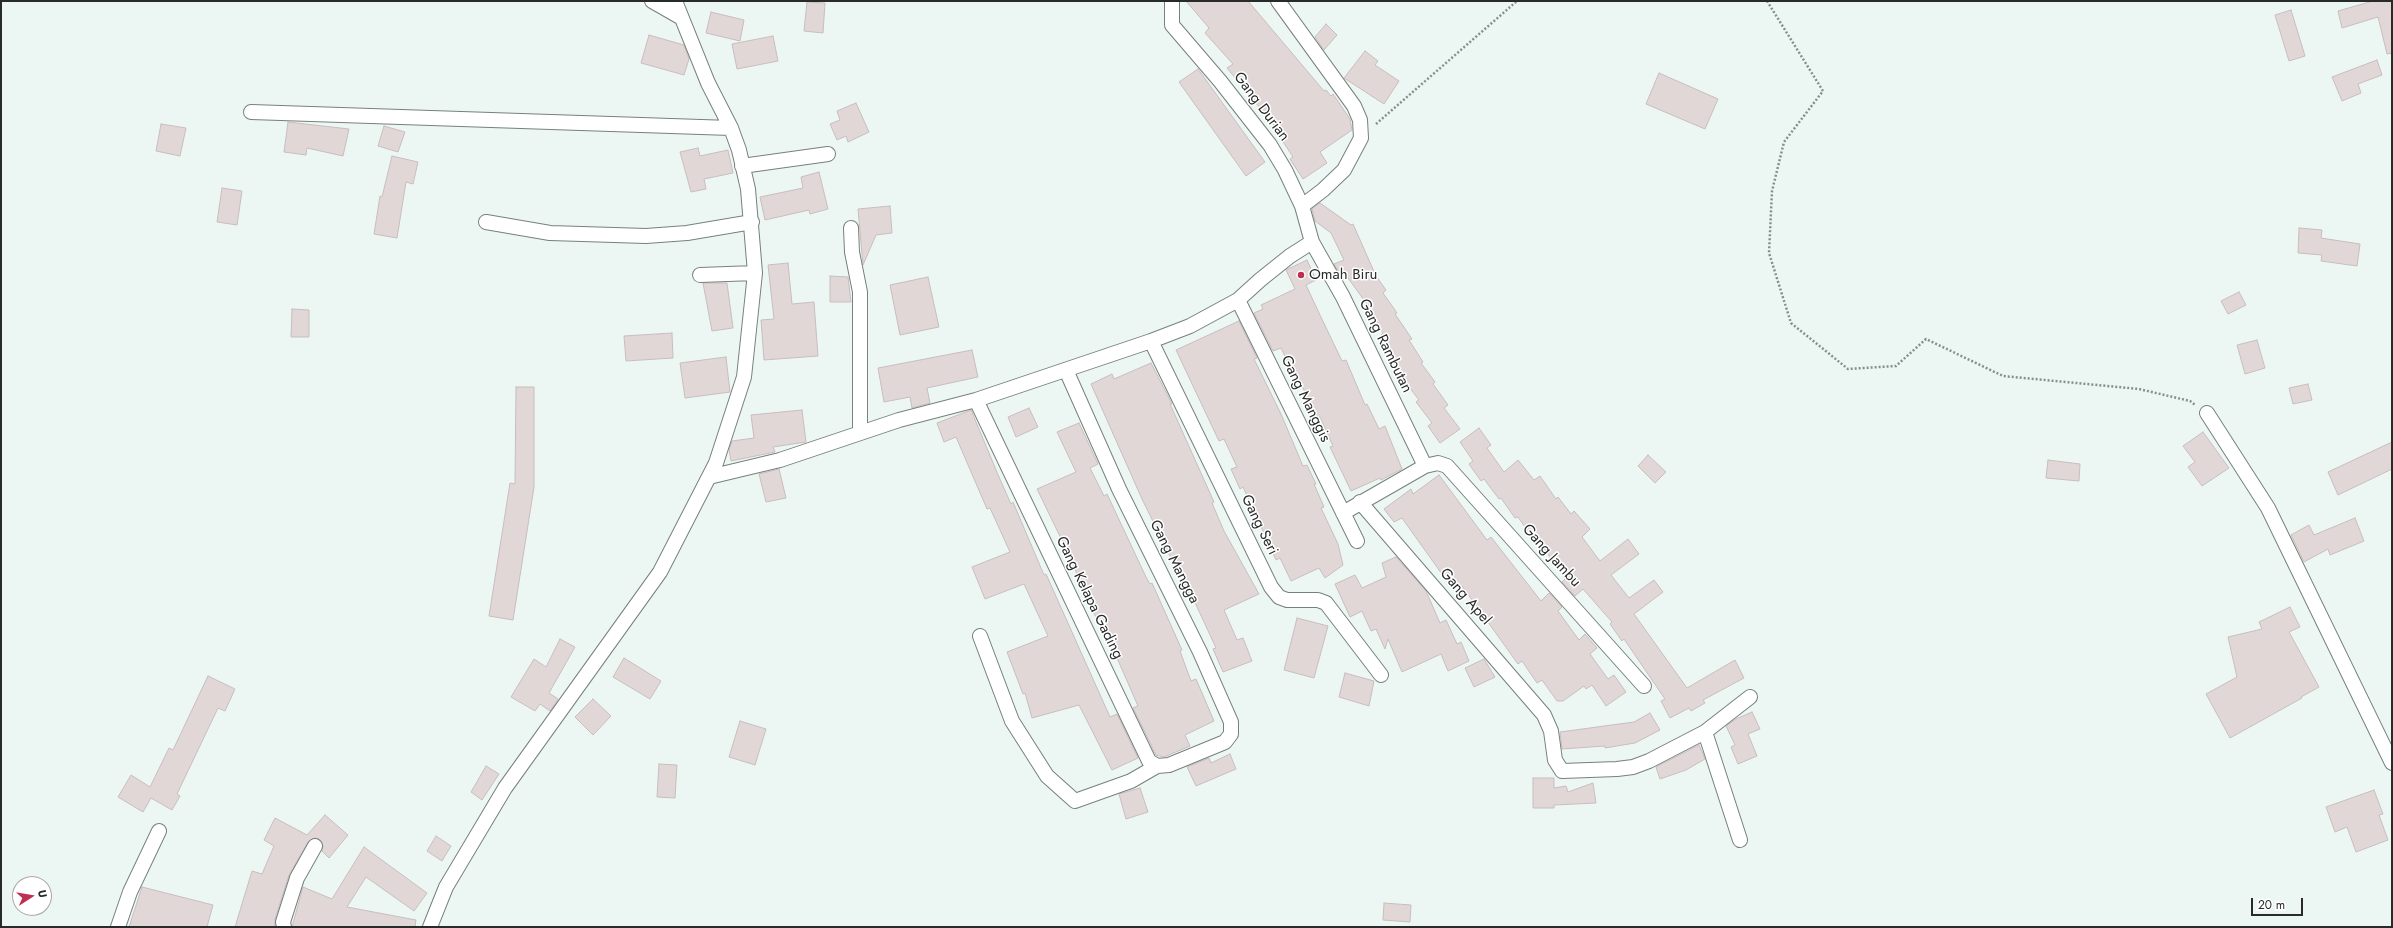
<!DOCTYPE html>
<html>
<head>
<meta charset="utf-8">
<style>
  body { margin:0 }
  #map { position:relative; width:2393px; height:928px; overflow:hidden; background:#ecf7f4; font-family:Jost,sans-serif }
  canvas { display:block }
  .frame { position:absolute; inset:0; border:2px solid #272b2a; pointer-events:none }
  .north { position:absolute; left:12px; top:876px; width:40px; height:40px; box-sizing:border-box; background:#fff; border:1px solid #a9aaaa; border-radius:50%; rotate:78deg; font-size:11px; font-weight:700; line-height:16px; text-align:center; color:#272b2a }
  .north::after { content:''; display:block; margin:auto; width:14px; height:18px; background:#bf2f52; clip-path:polygon(50% 0,100% 100%,50% 72%,0 100%) }
  .scale { position:absolute; left:2251px; top:898px; width:52px; height:18px; box-sizing:border-box; border:2px solid #272b2a; border-top:0; padding-left:5px; font-size:12px; line-height:14px; white-space:nowrap; color:#272b2a; -webkit-text-stroke:3px #fff; paint-order:stroke }
</style>
</head>
<body>
<div id="map">
<canvas width="2393" height="928"></canvas>
<div class="frame"></div>
<div class="north">U</div>
<div class="scale">20 m</div>
</div>
<script>
const context = document.querySelector('canvas').getContext('2d');
context.lineJoin = 'round';
function fillPath(path, color) { context.fillStyle = color; context.fill(path, 'evenodd'); }
const poly = rows => new Path2D(rows.map(r => 'M' + r).join(''));
function strokePath(path, color, width, dash) { context.strokeStyle = color; context.lineWidth = width; context.lineCap = dash ? 'butt' : 'round'; context.setLineDash(dash || []); context.stroke(path); }
function write(font, color, halo, rows, align = 'center') {
  context.font = font + ' Jost,sans-serif'; context.lineWidth = 3; context.setLineDash([]); context.textBaseline = 'middle'; context.strokeStyle = halo; context.fillStyle = color; for (const [text, x, y, turn = 0] of rows) {
    context.save(); context.translate(x, y); context.rotate((+turn || 0) * Math.PI / 180); context.textAlign = isNaN(turn) ? turn : align; if (halo) context.strokeText(text, 0, 0); context.fillText(text, 0, 0); context.restore();
  }
}
const building = poly([
  [1186,1,1248,1,1324,91,1326,90,1331,96,1333,94,1350,119,1352,130,1320,152,1327,163,1303,179,1290,159,1293,157,1276,131,1278,130,1227,68,1233,64,1205,33,1209,28,1186,1],
  [2373,1,2392,1,2392,53,2387,54,2378,17,2342,28,2338,11,2373,1],
  [807,2,825,3,823,33,804,31,807,2],
  [2291,10,2305,56,2289,61,2275,15,2291,10],
  [711,12,744,20,740,41,706,33,711,12],
  [1326,24,1337,35,1324,50,1315,37,1326,24],
  [649,35,684,45,689,59,684,75,641,63,649,35],
  [773,36,778,61,737,69,732,44,773,36],
  [1365,51,1378,61,1375,65,1399,81,1384,104,1344,78,1365,51],
  [2377,60,2382,75,2358,84,2361,93,2342,101,2332,77,2377,60],
  [1198,69,1265,162,1246,176,1179,82,1198,69],
  [1659,73,1718,99,1705,129,1646,104,1659,73],
  [856,103,869,132,848,142,846,136,837,140,830,124,840,120,837,111,856,103],
  [288,122,349,129,343,156,307,148,306,155,284,152,288,122],
  [161,124,186,128,180,156,156,151,161,124],
  [384,126,405,132,398,152,378,146,384,126],
  [698,148,700,156,728,150,733,173,704,179,706,189,691,192,680,152,698,148],
  [392,156,418,162,413,184,406,182,397,238,374,234,380,196,382,197,392,156],
  [819,172,828,209,810,214,809,210,765,220,760,197,803,188,801,177,819,172],
  [222,188,242,191,237,225,217,222,222,188],
  [1320,203,1351,225,1353,224,1376,276,1386,290,1383,293,1397,313,1395,314,1412,339,1409,340,1423,362,1421,363,1435,382,1433,384,1448,405,1444,408,1460,429,1440,443,1428,426,1432,423,1416,402,1419,400,1403,379,1405,377,1392,357,1394,355,1381,335,1383,333,1366,309,1369,307,1348,278,1343,280,1334,264,1344,260,1331,233,1315,221,1312,209,1320,203],
  [890,206,892,233,876,235,863,265,858,209,890,206],
  [2299,228,2322,230,2321,238,2360,244,2357,266,2321,261,2322,255,2298,253,2299,228],
  [1307,260,1316,280,1306,285,1320,315,1342,361,1346,360,1365,405,1367,404,1379,429,1385,426,1402,469,1381,480,1380,478,1351,491,1330,447,1333,446,1320,417,1317,418,1295,371,1293,373,1281,348,1273,351,1254,313,1263,309,1261,305,1295,289,1286,270,1307,260],
  [788,263,792,304,814,302,818,356,764,360,761,320,774,319,768,265,788,263],
  [830,276,848,277,851,302,830,302,830,276],
  [928,277,939,327,900,335,890,285,928,277],
  [703,283,727,283,733,328,712,331,703,283],
  [2239,292,2246,305,2228,314,2221,301,2239,292],
  [292,309,309,310,309,337,291,337,292,309],
  [1239,321,1257,358,1254,359,1281,414,1303,466,1307,465,1316,484,1314,484,1324,507,1321,508,1338,544,1343,565,1325,578,1319,568,1291,581,1280,558,1276,560,1243,487,1240,489,1231,469,1237,467,1224,439,1219,441,1176,350,1239,321],
  [672,333,673,358,626,361,624,336,672,333],
  [2257,340,2265,368,2245,374,2237,345,2257,340],
  [972,350,978,377,927,388,930,403,912,408,910,397,884,402,878,368,972,350],
  [726,357,730,392,685,398,680,363,726,357],
  [1151,363,1172,404,1170,404,1214,502,1212,503,1224,531,1259,594,1224,610,1237,640,1243,638,1252,661,1223,672,1213,649,1216,648,1192,596,1190,597,1142,499,1091,384,1112,374,1114,379,1151,363],
  [2308,384,2312,400,2293,404,2289,388,2308,384],
  [516,387,534,387,534,487,513,620,489,616,510,483,515,484,516,387],
  [1029,408,1038,427,1016,437,1008,417,1029,408],
  [802,410,806,442,773,447,775,452,731,461,729,450,732,441,754,438,751,415,802,410],
  [971,410,999,477,1011,504,1013,502,1044,575,1046,574,1110,717,1117,714,1138,758,1112,770,1079,705,1032,718,1025,693,1023,694,1007,652,1048,636,1024,584,985,599,972,567,1010,552,990,508,987,509,956,437,944,442,937,423,971,410],
  [1079,423,1098,464,1090,468,1104,496,1107,494,1146,577,1150,584,1152,583,1182,650,1180,651,1191,681,1196,679,1214,721,1185,735,1190,746,1164,757,1156,755,1133,708,1138,706,1117,658,1119,657,1105,627,1101,628,1089,603,1070,557,1037,489,1076,472,1057,432,1079,423],
  [1479,428,1491,445,1487,448,1504,472,1518,460,1534,480,1540,476,1556,499,1558,497,1571,514,1574,511,1590,529,1582,537,1600,561,1628,539,1639,554,1611,575,1629,598,1654,580,1663,592,1634,614,1687,688,1735,660,1744,678,1703,700,1705,703,1691,711,1689,708,1670,718,1661,701,1665,699,1624,639,1622,641,1610,624,1612,622,1583,589,1575,596,1562,582,1565,579,1537,538,1534,540,1518,517,1515,518,1501,498,1499,499,1484,479,1481,481,1469,464,1473,461,1460,442,1479,428],
  [2203,432,2229,468,2202,486,2188,467,2195,462,2183,446,2203,432],
  [2392,442,2392,469,2338,495,2328,472,2392,442],
  [1648,455,1666,472,1655,483,1638,466,1648,455],
  [2048,460,2080,464,2079,481,2046,478,2048,460],
  [779,469,786,498,766,502,759,474,779,469],
  [1439,475,1487,540,1491,537,1541,601,1549,593,1562,607,1558,611,1579,640,1585,634,1597,648,1590,654,1608,679,1614,675,1626,692,1606,706,1592,685,1586,689,1584,686,1563,701,1557,701,1542,680,1537,683,1522,661,1518,664,1462,586,1454,591,1402,518,1394,522,1384,509,1411,489,1413,494,1439,475],
  [2355,518,2364,541,2330,555,2328,549,2304,562,2291,535,2309,525,2314,535,2355,518],
  [1396,557,1426,591,1440,623,1446,620,1457,644,1461,642,1469,661,1448,671,1441,654,1402,672,1388,639,1385,649,1376,629,1371,631,1362,611,1350,617,1335,584,1355,575,1362,588,1386,577,1382,563,1396,557],
  [2290,607,2300,627,2289,632,2319,687,2301,697,2302,698,2230,738,2206,694,2237,677,2228,637,2262,629,2259,622,2290,607],
  [1297,618,1328,626,1314,678,1284,670,1297,618],
  [560,639,575,647,549,693,558,699,550,711,540,704,535,711,511,697,534,659,546,667,560,639],
  [624,658,661,681,650,699,613,677,624,658],
  [1484,659,1495,677,1474,687,1465,668,1484,659],
  [1345,673,1374,681,1369,706,1339,697,1345,673],
  [208,676,235,689,225,711,218,708,177,794,180,796,172,810,151,798,143,812,118,797,131,775,150,787,169,748,173,750,208,676],
  [593,699,611,716,593,735,575,717,593,699],
  [1752,712,1760,729,1748,734,1757,756,1738,764,1731,747,1735,745,1726,726,1736,719,1752,712],
  [1650,713,1660,730,1635,743,1605,748,1605,746,1562,749,1560,732,1634,722,1650,713],
  [740,721,766,729,755,765,729,757,740,721],
  [1699,745,1705,759,1686,770,1660,779,1656,767,1699,745],
  [1230,754,1236,769,1196,786,1187,767,1209,758,1211,763,1230,754],
  [659,764,677,765,675,798,657,797,659,764],
  [486,766,499,774,482,800,471,792,486,766],
  [1533,778,1554,778,1554,788,1566,786,1568,792,1593,783,1596,803,1554,805,1554,808,1533,808,1533,778],
  [1140,788,1148,812,1126,819,1119,794,1140,788],
  [2374,790,2383,814,2379,815,2388,840,2356,852,2347,827,2335,832,2326,807,2374,790],
  [325,815,348,835,329,858,322,851,323,846,319,839,315,838,308,842,289,875,275,919,275,927,235,927,252,871,262,874,274,846,264,840,275,818,307,835,325,815],
  [436,836,451,846,442,861,427,851,436,836],
  [364,847,427,893,414,911,366,877,347,907,416,920,415,927,292,927,303,887,332,899,364,847],
  [142,887,213,905,207,927,129,927,142,887],
  [1384,903,1411,905,1410,922,1383,920,1384,903]
]);
fillPath(building, '#e2d7d7');
strokePath(building, '#c8bdbe', 1);
const minor = poly([
  [652,1,680,17],
  [1172,1,1172,25,1220,81,1270,145,1285,170,1302,206,1312,242,1343,297,1425,466],
  [1278,1,1354,106,1360,120,1361,138,1344,170,1323,190,1302,206],
  [251,112,731,128],
  [742,166,828,154],
  [486,222,550,233,646,236,687,233,752,222],
  [851,228,852,252,860,292,860,433],
  [700,275,755,273],
  [1238,300,1357,541],
  [1151,341,1271,587,1279,597,1287,600,1318,600,1326,603,1381,675],
  [976,400,1149,761,1157,766,1169,765,1225,742,1231,734,1231,722,1200,652,1119,489,1066,370],
  [2207,413,2268,508,2392,763],
  [709,477,780,460,899,420,976,400,1151,341,1190,326,1238,300,1260,280,1290,256,1312,242],
  [1360,502,1544,715,1551,731,1555,760,1562,771,1617,769,1633,767,1649,761,1705,732,1750,697],
  [1343,513,1425,466,1438,463,1447,466,1644,686],
  [980,636,1012,721,1047,776,1075,801,1131,781,1157,766],
  [1705,732,1740,840],
  [118,927,130,892,159,831],
  [284,927,283,922,297,878,315,846],
  [430,927,446,887,505,788,660,572,716,463,744,377,755,273,748,189,739,150,731,128,708,83,675,1]
]);
strokePath(minor, '#77807e', 16);
strokePath(poly([
  [1767,1,1823,91,1784,142,1772,191,1769,253,1791,323,1848,369,1896,366,1926,339,2003,376,2139,389,2190,401,2195,405],
  [1376,124,1517,1]
]), '#878f8d', 2.5, [2, 2]);
strokePath(minor, '#fff', 14);
for (const [x, y, r, color] of [
  [1301,275,4,"#bf2f52"]
]) { const dot = new Path2D(); dot.arc(x, y, r, 0, 2 * Math.PI); context.fillStyle = color; context.fill(dot); strokePath(dot, '#fff', 1.5); }
write('15px', '#272b2a', '#fff', [
  ["Gang Durian",1261,107,53],
  ["Gang Rambutan",1385,346,64],
  ["Gang Manggis",1305,399,64],
  ["Gang Seri",1259,525,64],
  ["Gang Jambu",1551,556,48],
  ["Gang Mangga",1174,562,63],
  ["Gang Apel",1465,597,49],
  ["Gang Kelapa Gading",1089,598,64]
]);
write('15px', '#272b2a', '#fff', [
  ["Omah Biru",1309,275]
], 'left');
</script>
</body>
</html>
